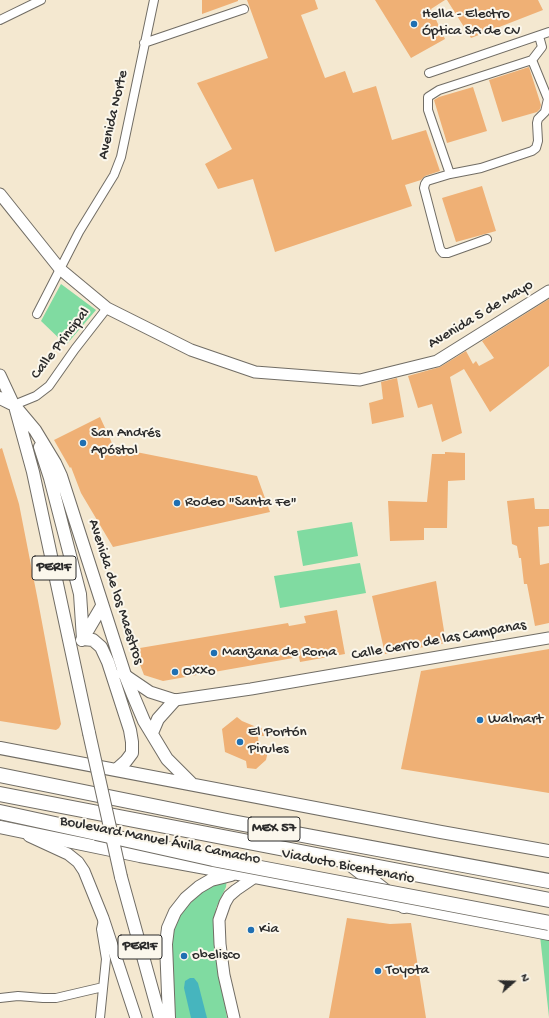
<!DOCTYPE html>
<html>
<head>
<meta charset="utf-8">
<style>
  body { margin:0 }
  #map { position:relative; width:549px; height:1018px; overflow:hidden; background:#f4e8d0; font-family:"Gochi Hand",sans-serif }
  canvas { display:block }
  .north { position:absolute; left:493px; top:962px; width:40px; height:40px; -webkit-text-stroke:3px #fbf7ec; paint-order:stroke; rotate:70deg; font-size:11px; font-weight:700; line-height:16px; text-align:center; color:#2b2b2b }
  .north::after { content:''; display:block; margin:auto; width:14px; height:18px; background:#2b2b2b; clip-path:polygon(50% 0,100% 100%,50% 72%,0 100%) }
</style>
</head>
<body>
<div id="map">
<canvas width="549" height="1018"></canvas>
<div class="north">N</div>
</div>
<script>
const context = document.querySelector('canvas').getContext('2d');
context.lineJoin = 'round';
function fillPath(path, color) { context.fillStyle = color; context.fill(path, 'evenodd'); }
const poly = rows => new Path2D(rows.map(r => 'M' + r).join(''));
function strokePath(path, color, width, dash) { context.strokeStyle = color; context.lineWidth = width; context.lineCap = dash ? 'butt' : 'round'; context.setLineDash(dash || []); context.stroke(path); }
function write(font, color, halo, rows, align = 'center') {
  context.font = font + ' "Gochi Hand",sans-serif'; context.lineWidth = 4; context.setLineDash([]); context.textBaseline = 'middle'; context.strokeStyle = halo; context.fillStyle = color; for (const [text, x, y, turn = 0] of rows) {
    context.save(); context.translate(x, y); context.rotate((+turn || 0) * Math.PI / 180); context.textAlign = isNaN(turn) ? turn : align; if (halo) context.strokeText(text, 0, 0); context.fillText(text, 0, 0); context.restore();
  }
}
fillPath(poly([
  [61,284,96,310,66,345,41,321],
  [352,522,358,556,303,566,297,531],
  [360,563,366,593,280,608,274,576],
  [227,878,226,887,216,908,214,934,227,1018,174,1018,171,944,174,928,180,913,202,892,213,884],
  [540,936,549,938,549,1017]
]), '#80dba1');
fillPath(poly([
  [190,978,194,978,198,983,207,1018,191,1018,184,988,185,981]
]), '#46b5be');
fillPath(poly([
  [202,0,238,0,238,1,202,14],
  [247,0,315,0,318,9,301,15,325,78,345,71,353,93,376,86,392,140,426,130,440,171,425,176,421,180,405,185,412,206,275,252,253,179,218,189,205,164,232,149,197,83,268,58],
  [375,0,445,0,431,9,445,39,411,58],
  [447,0,538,0,543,10,471,38],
  [529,67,541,105,540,109,537,112,502,122,489,80],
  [473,87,487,131,447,143,434,100,439,97],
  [482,186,496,231,456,242,442,198],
  [549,299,549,366,490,412,464,369,450,377,462,433,442,442,432,404,418,408,408,376,440,367,466,351,473,364,476,361,479,366,494,358,482,341],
  [397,378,404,417,372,424,369,403,383,399,381,382],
  [100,417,117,454,126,450,257,476,270,512,113,547,81,493,71,467,70,468,54,440],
  [2,448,19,504,38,601,61,724,59,728,56,730,0,721,0,449],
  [445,452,465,453,465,480,448,481,447,528,424,528,424,540,390,541,388,501,427,502,432,454,445,454],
  [534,498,535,509,549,509,549,526,538,527,540,565,549,563,549,623,535,626,527,584,524,584,521,558,519,558,517,546,512,544,507,501],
  [436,581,446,643,385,654,372,596],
  [337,610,345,654,300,662,299,657,163,681,144,675,134,649,288,623,289,626,306,623,304,616],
  [549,649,549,793,401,769,421,671],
  [237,717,242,721,254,726,262,728,264,736,258,736,259,749,268,751,266,760,256,769,247,768,246,761,225,752,222,729],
  [347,918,390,924,411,923,426,1018,329,1018]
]), '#efb075');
const street = poly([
  [0,20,41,0],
  [144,43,244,9],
  [429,73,549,32],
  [450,174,428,110,428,97,439,90,532,60],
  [487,239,448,253,443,253,440,249,424,188,425,184,427,181,450,174,481,168,532,151,536,148,538,141,537,123,538,119,545,112,548,99,532,60,542,47,539,36],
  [37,314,79,232,114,175,121,157,154,0],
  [14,405,36,396,49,386,75,349,107,308],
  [0,998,18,996,43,998,56,998,103,987],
  [100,1018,106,959,101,929,103,920]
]);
const secondary = poly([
  [0,194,60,269,107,308,191,350,255,372,360,380,437,361,549,291],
  [0,375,14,405],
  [122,673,150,692,175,700,251,689,549,638],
  [29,836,68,854,78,862,84,871,103,918,136,1018],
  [234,1018,224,975,220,944,219,920,225,903,229,896,236,890,255,877]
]);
const primary = poly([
  [0,398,14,405,35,430,55,463,61,476,125,675,133,695,144,721,167,759,192,784],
  [16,410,33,472,89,733],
  [40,447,50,478,80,594,83,639],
  [83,639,93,640,101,647,108,662,130,730,132,742,132,753,126,761,116,770],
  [82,640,102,606],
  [152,733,158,719,175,700],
  [0,748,441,832,549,851],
  [0,827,140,856,255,877,549,934],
  [121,877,160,1018],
  [169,1018,166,944,168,928,175,912,186,898,199,887,211,880,231,875]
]);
const highway = poly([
  [0,775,227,821,549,881],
  [0,794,549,900],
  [0,812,96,833],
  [348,862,404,906]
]);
strokePath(street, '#716d65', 10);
strokePath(secondary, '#716d65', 13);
strokePath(primary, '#716d65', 14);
strokePath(highway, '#716d65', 16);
strokePath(street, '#fff', 8);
strokePath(secondary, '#fff', 11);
strokePath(primary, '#fff', 12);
strokePath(highway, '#fff', 14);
const primaryBridge = poly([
  [89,733,121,877]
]);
const highwayBridge = poly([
  [96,833,213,859,549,923]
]);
strokePath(primaryBridge, '#716d65', 14, []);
strokePath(highwayBridge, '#716d65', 16, []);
strokePath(primaryBridge, '#fff', 12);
strokePath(highwayBridge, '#fff', 14);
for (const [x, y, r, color] of [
  [414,24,4,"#1f6fb2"],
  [83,443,4,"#1f6fb2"],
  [177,503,4,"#1f6fb2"],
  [214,653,4,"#1f6fb2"],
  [175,672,4,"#1f6fb2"],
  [480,720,4,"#1f6fb2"],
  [240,742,4,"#1f6fb2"],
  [251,930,4,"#1f6fb2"],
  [184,956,4,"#1f6fb2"],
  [378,971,4,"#1f6fb2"]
]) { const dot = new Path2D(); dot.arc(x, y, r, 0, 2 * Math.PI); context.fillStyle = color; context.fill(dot); strokePath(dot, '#fbf7ec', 1.5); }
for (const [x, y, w] of [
  [54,568,44],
  [274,829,52],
  [140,947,44]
]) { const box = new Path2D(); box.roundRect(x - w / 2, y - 12, w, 24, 3); context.fillStyle = '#fbf7ec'; context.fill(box); strokePath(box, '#2b2b2b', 1); }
write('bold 14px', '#2b2b2b', null, [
  ["PERIF",54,568],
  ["MEX 57",274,829],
  ["PERIF",140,947]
]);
write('15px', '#2b2b2b', '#fbf7ec', [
  ["Hella - Electro",422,15],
  ["Óptica SA de CV",422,32],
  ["San Andrés",91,434],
  ["Apóstol",91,451],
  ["Rodeo \"Santa Fe\"",185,503],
  ["Manzana de Roma",222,653],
  ["Oxxo",183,672],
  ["Walmart",488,720],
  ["El Portón",248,733],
  ["Pirules",248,750],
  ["Kia",259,930],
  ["obelisco",192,956],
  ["Toyota",386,971]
], 'left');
write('15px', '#2b2b2b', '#fbf7ec', [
  ["Avenida Norte",114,115,-77],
  ["Avenida 5 de Mayo",481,315,-31],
  ["Calle Principal",61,344,-52],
  ["Avenida de los Maestros",115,592,72],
  ["Calle Cerro de las Campanas",439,641,-10],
  ["Boulevard Manuel Ávila Camacho",160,841,11],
  ["Viaducto Bicentenario",348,867,11]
]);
</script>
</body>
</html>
